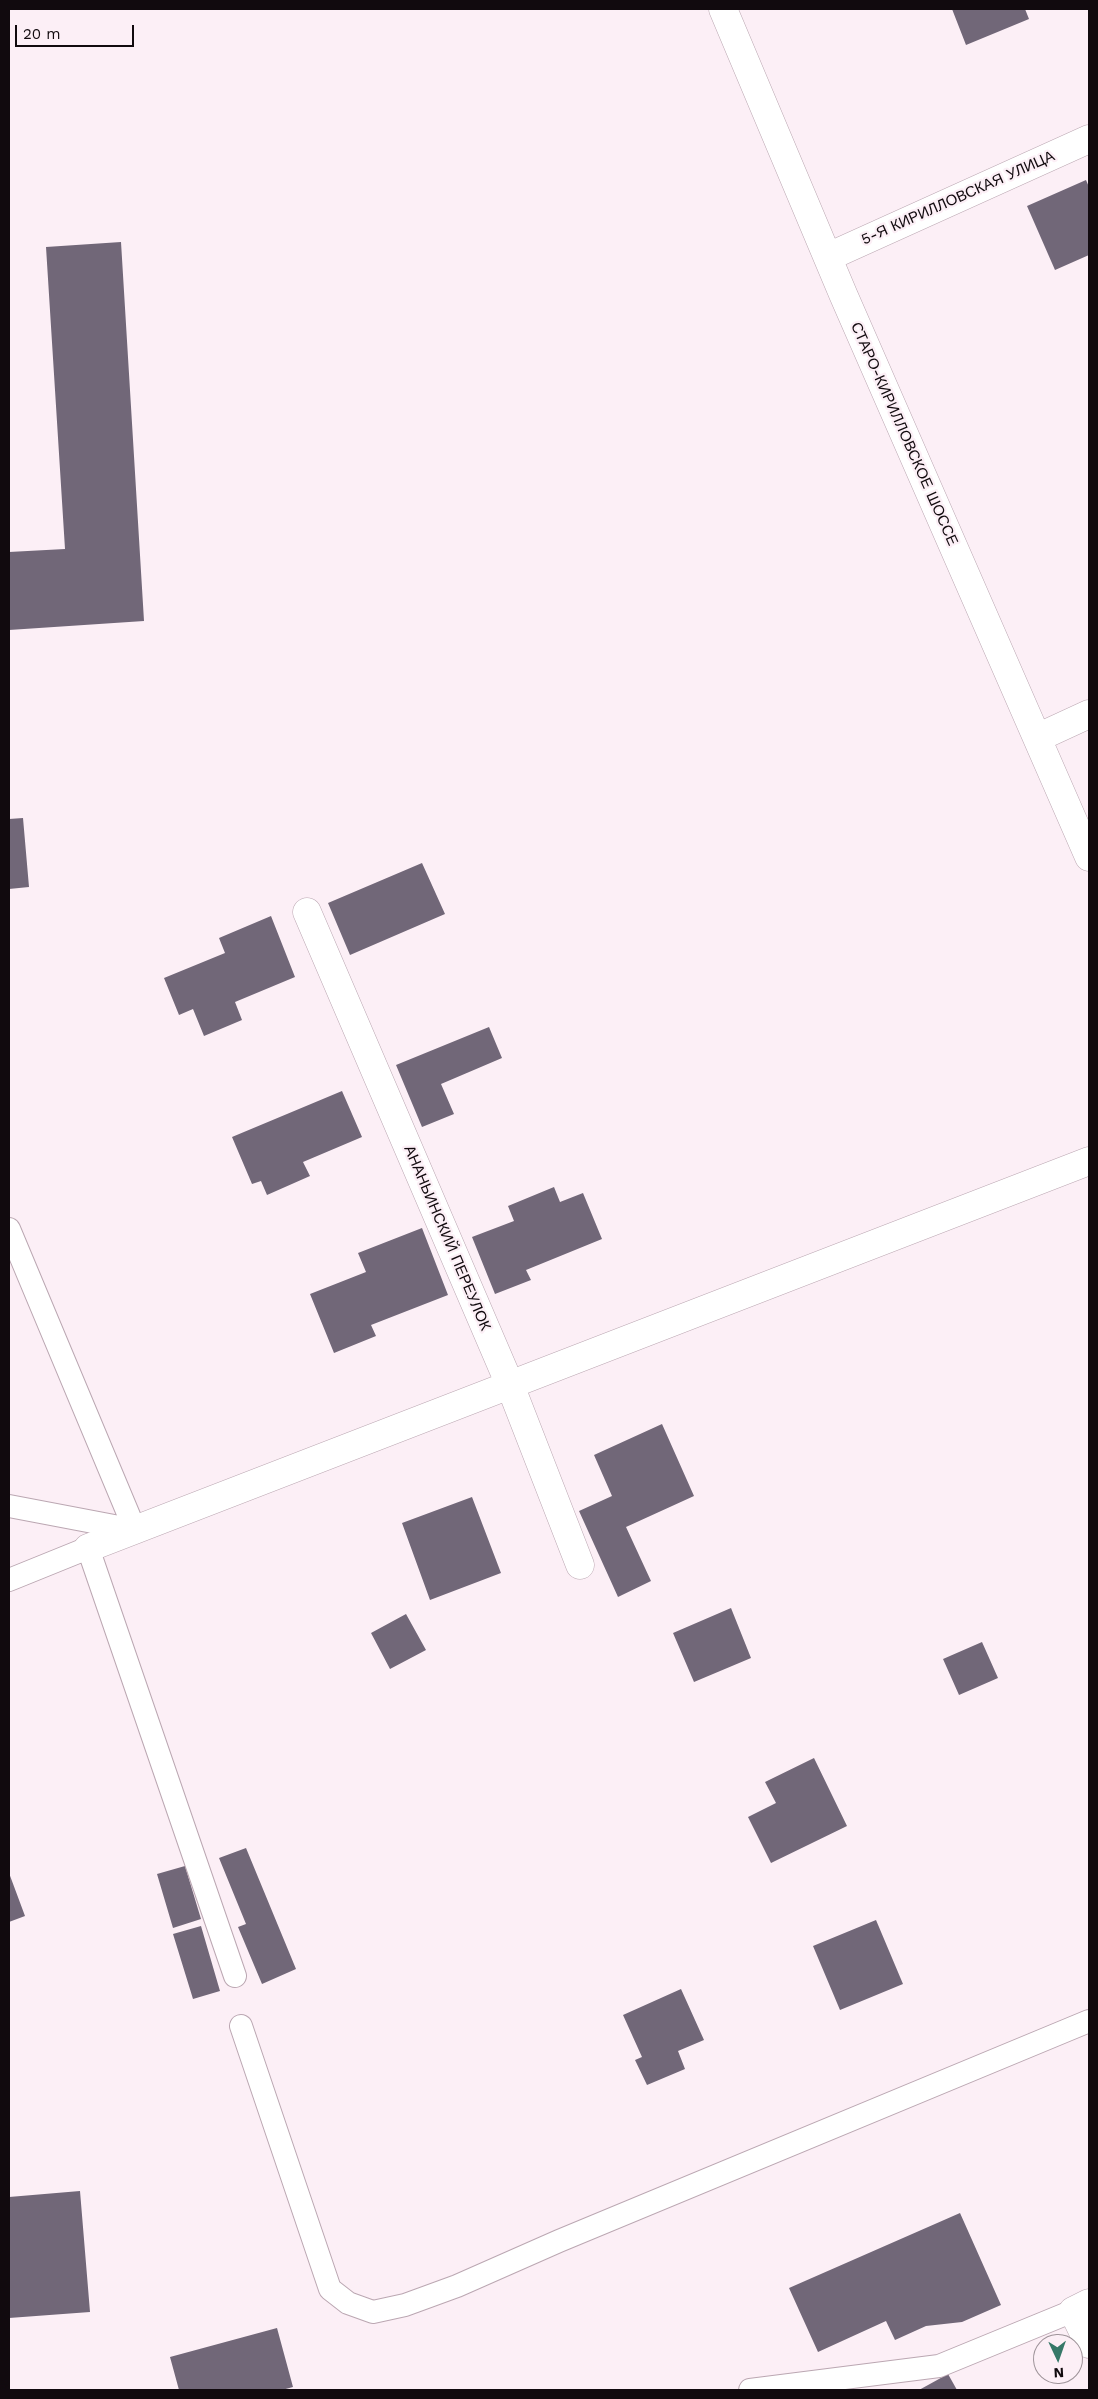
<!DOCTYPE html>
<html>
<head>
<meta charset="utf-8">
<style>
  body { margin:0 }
  #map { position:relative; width:1098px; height:2399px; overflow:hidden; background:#fceff6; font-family:"Work Sans",sans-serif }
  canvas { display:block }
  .frame { position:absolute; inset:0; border:10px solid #110a0e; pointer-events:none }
  .north { position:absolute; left:1033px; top:2334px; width:50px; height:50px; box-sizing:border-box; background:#fceff6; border:1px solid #9e9399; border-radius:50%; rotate:177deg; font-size:14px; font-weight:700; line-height:20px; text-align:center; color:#110a0e }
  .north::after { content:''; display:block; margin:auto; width:18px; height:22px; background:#367868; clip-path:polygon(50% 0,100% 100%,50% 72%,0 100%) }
  .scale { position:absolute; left:15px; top:25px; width:119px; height:22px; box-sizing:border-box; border:2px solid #110a0e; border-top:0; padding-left:6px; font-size:15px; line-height:18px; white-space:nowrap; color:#110a0e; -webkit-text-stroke:4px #fceff6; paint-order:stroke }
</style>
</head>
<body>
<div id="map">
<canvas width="1098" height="2399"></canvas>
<div class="frame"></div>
<div class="north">N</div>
<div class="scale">20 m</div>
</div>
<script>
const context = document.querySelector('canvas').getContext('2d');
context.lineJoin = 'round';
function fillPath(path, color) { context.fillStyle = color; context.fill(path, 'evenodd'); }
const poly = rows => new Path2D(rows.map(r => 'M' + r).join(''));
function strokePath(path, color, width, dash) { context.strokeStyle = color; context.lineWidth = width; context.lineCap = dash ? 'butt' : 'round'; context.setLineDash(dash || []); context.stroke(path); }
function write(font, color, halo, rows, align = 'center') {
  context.font = font + ' "Work Sans",sans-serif'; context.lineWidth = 4.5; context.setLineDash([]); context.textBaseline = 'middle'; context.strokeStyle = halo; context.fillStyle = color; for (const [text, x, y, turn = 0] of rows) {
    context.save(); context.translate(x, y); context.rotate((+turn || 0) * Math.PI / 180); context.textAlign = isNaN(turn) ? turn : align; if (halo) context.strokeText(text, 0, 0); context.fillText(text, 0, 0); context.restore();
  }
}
fillPath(poly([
  [952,9,1025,9,1029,19,966,45],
  [1086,180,1089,187,1089,255,1055,270,1027,206],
  [121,242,144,621,9,630,9,552,65,549,46,247],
  [23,818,29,887,9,889,9,819],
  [422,863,445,914,350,955,328,903],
  [271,916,295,977,235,1002,242,1020,204,1036,193,1009,179,1015,164,978,225,953,219,938],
  [489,1027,502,1058,441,1084,454,1114,422,1127,396,1065],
  [342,1091,362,1137,303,1162,310,1176,267,1195,261,1181,252,1184,232,1137],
  [554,1187,560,1202,583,1193,602,1239,526,1270,531,1280,495,1294,472,1237,514,1221,508,1206],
  [422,1228,448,1295,371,1325,376,1336,334,1353,310,1294,366,1272,358,1253],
  [662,1424,694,1496,626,1527,651,1581,618,1597,579,1511,612,1496,594,1455],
  [472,1497,501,1573,430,1600,402,1523],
  [731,1608,751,1658,694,1682,673,1633],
  [406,1614,426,1650,390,1669,371,1633],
  [982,1642,998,1678,959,1695,943,1659],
  [814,1758,847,1826,771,1863,748,1817,776,1803,765,1782],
  [246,1848,296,1969,262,1984,238,1927,246,1924,219,1858],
  [185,1866,201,1919,173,1928,157,1874],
  [9,1873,25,1916,9,1922],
  [876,1920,903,1984,840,2010,813,1946],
  [201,1926,220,1991,193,1999,173,1934],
  [681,1989,704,2040,678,2051,685,2069,647,2085,635,2060,642,2057,623,2015],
  [80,2191,90,2312,9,2318,9,2197],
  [960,2213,1001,2305,962,2322,926,2326,895,2340,886,2321,818,2352,789,2288],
  [277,2328,293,2387,282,2390,179,2390,170,2357],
  [948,2374,957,2390,919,2390]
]), '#716778');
const service = poly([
  [9,1229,135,1530],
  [9,1506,135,1530],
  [9,1580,88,1548,235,1976],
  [241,2026,330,2289,348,2303,373,2312,405,2305,457,2286,559,2241,1089,2021],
  [750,2390,939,2366,1073,2311]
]);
const minor = poly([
  [723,9,843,294,1089,857],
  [828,257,1089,139],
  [1037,738,1089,714],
  [307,912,510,1385,580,1565],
  [88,1548,1089,1161],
  [1089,2303,1073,2311,1089,2344]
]);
strokePath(service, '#bba7b2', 24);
strokePath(minor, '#bba7b2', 29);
strokePath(service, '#fff', 22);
strokePath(minor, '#fff', 28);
write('15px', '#110a0e', '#fceff6', [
  ["5-Я КИРИЛЛОВСКАЯ УЛИЦА",958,198,-24],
  ["СТАРО-КИРИЛЛОВСКОЕ ШОССЕ",904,434,66],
  ["АНАНЬИНСКИЙ ПЕРЕУЛОК",447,1238,67]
]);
</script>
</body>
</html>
